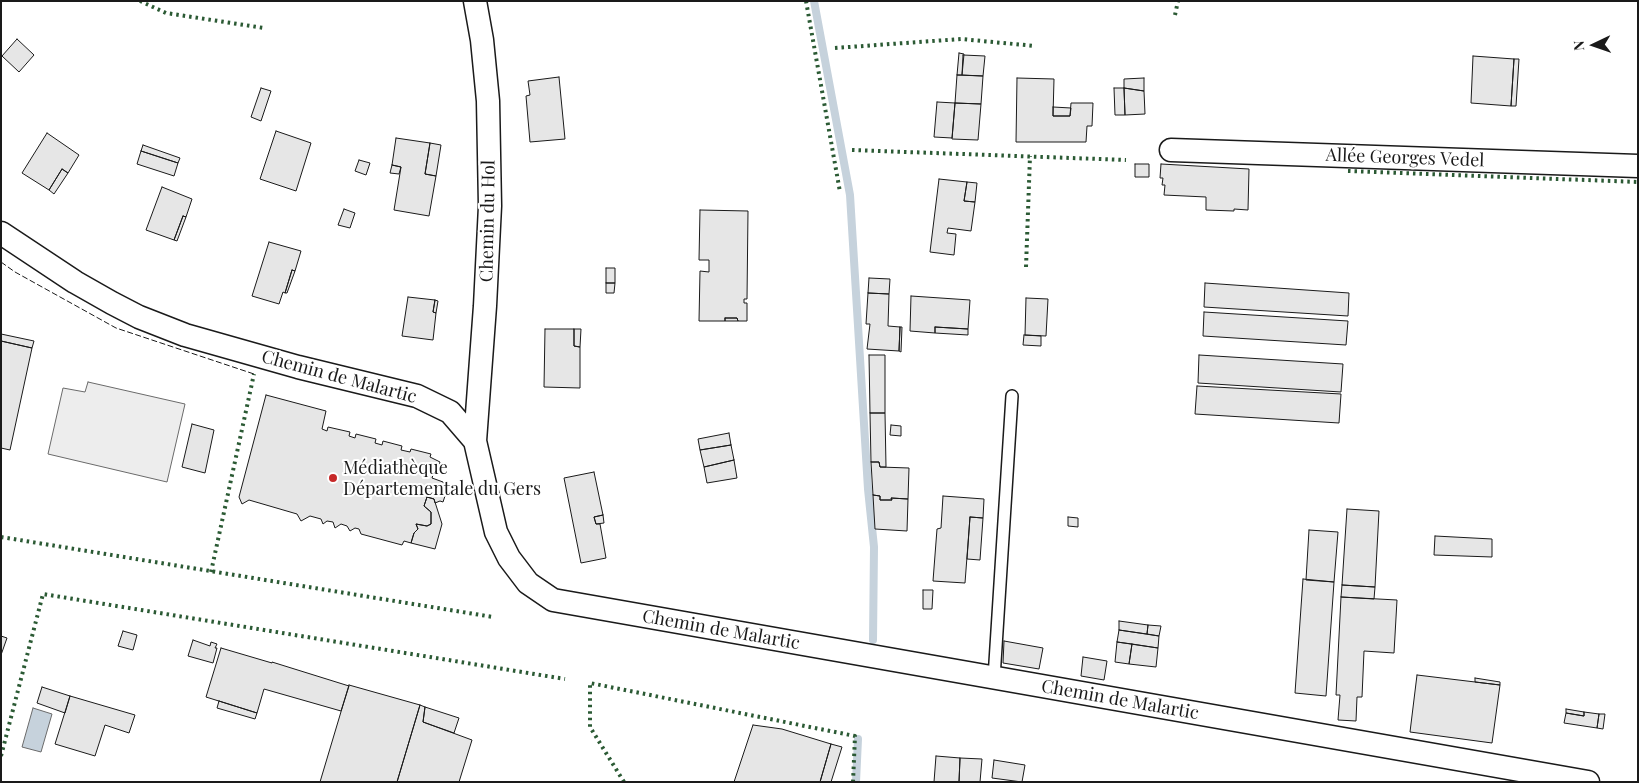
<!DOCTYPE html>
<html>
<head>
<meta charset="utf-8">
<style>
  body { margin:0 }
  #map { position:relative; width:1639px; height:783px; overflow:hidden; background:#fff; font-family:"Playfair Display",serif }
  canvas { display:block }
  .frame { position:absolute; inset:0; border:2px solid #1a1a1a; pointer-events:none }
  .north { position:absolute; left:1569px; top:20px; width:50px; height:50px; -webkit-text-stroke:4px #fff; paint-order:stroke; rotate:267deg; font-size:14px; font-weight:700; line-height:20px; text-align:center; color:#1a1a1a }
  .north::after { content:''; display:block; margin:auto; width:18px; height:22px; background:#1a1a1a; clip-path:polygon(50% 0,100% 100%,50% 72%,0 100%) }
</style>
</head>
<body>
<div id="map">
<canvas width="1639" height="783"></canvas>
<div class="frame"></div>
<div class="north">N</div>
</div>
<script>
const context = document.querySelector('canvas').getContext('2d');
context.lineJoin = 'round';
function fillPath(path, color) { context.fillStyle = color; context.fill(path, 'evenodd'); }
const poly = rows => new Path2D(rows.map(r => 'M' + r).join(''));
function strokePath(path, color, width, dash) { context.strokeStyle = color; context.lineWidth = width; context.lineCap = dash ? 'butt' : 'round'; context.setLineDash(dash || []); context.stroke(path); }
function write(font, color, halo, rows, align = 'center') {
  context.font = font + ' "Playfair Display",serif'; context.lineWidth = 4; context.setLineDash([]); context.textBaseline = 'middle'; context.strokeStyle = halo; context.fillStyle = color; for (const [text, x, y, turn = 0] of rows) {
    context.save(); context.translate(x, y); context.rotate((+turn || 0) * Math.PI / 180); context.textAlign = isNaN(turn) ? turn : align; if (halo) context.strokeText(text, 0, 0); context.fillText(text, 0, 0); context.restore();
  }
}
const parking = poly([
  [88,382,185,404,167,482,48,454,63,388,85,392,88,382]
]);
fillPath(parking, '#ededed');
strokePath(parking, '#6a6a6a', 1);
const water = poly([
  [33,708,52,714,41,752,22,747,33,708]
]);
fillPath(water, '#c6d2dc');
strokePath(water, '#6a6a6a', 1);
strokePath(poly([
  [814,1,850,195,868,489,874,547,873,640],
  [856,782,858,739]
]), '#c6d2dc', 8);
const building = poly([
  [17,39,34,55,19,72,2,56,17,39],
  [959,53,964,54,962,75,957,75,959,53],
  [963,55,985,56,983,76,962,75,963,55],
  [1473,56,1514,59,1511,106,1471,103,1473,56],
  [1514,59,1519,59,1516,106,1511,106,1514,59],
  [957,75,983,76,981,104,955,103,957,75],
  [559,77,565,139,530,142,526,96,530,95,528,81,559,77],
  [1017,78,1054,79,1053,116,1070,116,1071,103,1093,103,1092,126,1087,126,1086,142,1016,142,1017,78],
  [1144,78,1144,91,1124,88,1124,79,1144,78],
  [261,88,271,91,261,121,251,117,261,88],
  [1114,88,1124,88,1125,115,1115,115,1114,88],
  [1124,88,1144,91,1145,114,1125,115,1124,88],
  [937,102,955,103,952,138,934,137,937,102],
  [955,103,981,104,978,140,952,139,955,103],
  [1053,107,1071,108,1070,116,1053,116,1053,107],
  [276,131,311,143,296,191,260,179,276,131],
  [47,133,79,155,68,173,62,169,49,190,22,173,47,133],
  [396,138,430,143,425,174,436,176,429,216,394,210,401,167,392,165,396,138],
  [430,143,441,145,436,176,425,174,430,143],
  [143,145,180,158,178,163,141,151,143,145],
  [141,151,178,163,174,176,137,164,141,151],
  [359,160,370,163,366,175,355,171,359,160],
  [1135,164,1149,164,1149,177,1135,177,1135,164],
  [1161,164,1249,169,1248,210,1234,209,1234,211,1206,210,1206,197,1164,195,1165,185,1162,185,1163,178,1160,178,1161,164],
  [392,165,401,167,399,174,390,173,392,165],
  [62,169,68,173,54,194,49,190,62,169],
  [939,179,967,182,964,201,975,202,971,231,948,228,947,233,956,234,954,255,930,252,939,179],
  [967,182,977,183,975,202,964,201,967,182],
  [162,187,192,199,186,217,183,216,174,240,146,230,162,187],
  [344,209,355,213,350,228,338,225,344,209],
  [700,210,748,211,747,299,744,299,744,303,747,303,747,321,738,321,737,318,725,318,725,321,699,321,700,271,709,272,709,260,699,260,700,210],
  [183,216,186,217,177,241,174,240,183,216],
  [269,242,301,251,295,271,292,270,285,293,283,292,279,304,252,296,269,242],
  [606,268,615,268,615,283,606,283,606,268],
  [292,270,295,271,287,293,285,293,292,270],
  [869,278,890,279,889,294,868,293,869,278],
  [606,283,615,283,614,293,606,293,606,283],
  [1205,283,1349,293,1348,316,1204,307,1205,283],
  [868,293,889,294,888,326,900,327,899,351,867,349,870,324,866,324,868,293],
  [911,296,970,300,968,329,935,327,935,333,910,331,911,296],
  [408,297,435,300,433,312,436,313,433,340,402,336,408,297],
  [1026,298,1048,299,1046,336,1025,335,1026,298],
  [435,300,438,301,436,313,433,312,435,300],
  [1204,312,1348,321,1346,345,1203,336,1204,312],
  [725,318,737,318,738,321,725,321,725,318],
  [900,327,902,327,901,352,899,351,900,327],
  [935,327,968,329,968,335,935,333,935,327],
  [545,329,574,329,574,346,580,347,580,388,544,387,545,329],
  [574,329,581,329,580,347,574,346,574,329],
  [1,334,34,341,32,348,1,341,1,334],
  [1024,335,1041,336,1041,346,1023,345,1024,335],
  [1,341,32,348,10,450,1,448,1,341],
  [869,355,885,355,885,413,870,413,869,355],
  [1199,355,1343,364,1341,392,1198,383,1199,355],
  [1197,386,1341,394,1339,423,1195,414,1197,386],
  [266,395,326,411,322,429,327,431,328,427,350,432,349,436,355,438,356,434,376,439,375,443,382,445,383,441,402,446,401,450,410,452,411,449,431,454,430,457,440,462,437,473,434,472,432,478,443,482,447,490,443,502,440,501,435,503,434,499,427,497,424,506,431,512,431,524,427,526,416,524,418,529,414,533,411,543,404,541,402,545,361,534,359,529,355,528,350,531,347,526,341,524,335,528,333,522,327,521,323,524,321,519,310,516,301,521,297,514,249,500,242,504,239,497,266,395],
  [870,413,885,413,886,467,880,467,879,462,871,462,870,413],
  [192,424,214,430,205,473,182,467,192,424],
  [891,425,901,426,901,436,890,435,891,425],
  [729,433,731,445,700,450,698,439,729,433],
  [731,445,734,460,704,467,700,450,731,445],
  [734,460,737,478,707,483,704,467,734,460],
  [871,462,879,462,880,467,909,468,908,499,891,498,892,500,880,500,880,496,873,495,871,462],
  [594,472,603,515,594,517,596,524,600,524,606,558,581,563,564,478,594,472],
  [873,495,880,496,880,500,892,500,891,498,908,499,907,531,875,529,873,495],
  [943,496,984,499,983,518,970,517,965,583,933,581,937,529,941,528,943,496],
  [427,497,434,499,442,524,435,549,411,543,414,533,418,529,416,524,427,526,431,524,431,512,424,506,427,497],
  [1347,509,1379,511,1375,587,1342,585,1347,509],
  [603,515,604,523,596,524,594,517,603,515],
  [970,517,983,518,980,560,967,559,970,517],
  [1068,517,1078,518,1078,527,1068,526,1068,517],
  [1309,530,1338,532,1334,582,1306,580,1309,530],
  [1435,536,1492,539,1492,557,1434,555,1435,536],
  [1303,579,1334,582,1326,696,1295,693,1303,579],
  [1342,585,1375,587,1374,599,1341,597,1342,585],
  [923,590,933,590,932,609,923,609,923,590],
  [1341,597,1397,600,1394,653,1364,651,1362,697,1357,697,1356,721,1338,720,1340,695,1336,695,1341,597],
  [1119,621,1148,625,1147,634,1119,630,1119,621],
  [1148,625,1161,626,1159,636,1147,634,1148,625],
  [1119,630,1159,636,1158,648,1117,642,1119,630],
  [123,631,137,635,133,650,118,646,123,631],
  [1,636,7,638,1,655,1,636],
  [193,640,210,646,211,642,217,644,215,648,217,648,213,663,188,656,193,640],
  [1004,641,1043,648,1039,669,1003,663,1004,641],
  [1117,642,1132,644,1129,664,1115,662,1117,642],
  [1132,644,1158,648,1156,667,1129,664,1132,644],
  [221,648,272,663,272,662,349,686,341,711,264,689,257,713,206,697,221,648],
  [1083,657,1107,661,1104,680,1081,676,1083,657],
  [1417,675,1500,685,1492,743,1410,732,1417,675],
  [1475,678,1500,682,1500,685,1475,682,1475,678],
  [349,685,420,705,397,782,320,782,349,685],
  [42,687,70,696,65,713,37,703,42,687],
  [70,696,135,715,129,733,105,725,95,756,55,744,70,696],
  [219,701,257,713,255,719,217,708,219,701],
  [420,705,425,707,423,722,472,740,459,782,397,782,420,705],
  [425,707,459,718,454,733,423,722,425,707],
  [1566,709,1584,712,1584,716,1566,713,1566,709],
  [1584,712,1599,714,1597,728,1564,723,1566,713,1584,716,1584,712],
  [1599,714,1605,714,1603,729,1597,728,1599,714],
  [753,725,782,729,831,744,820,782,734,782,753,725],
  [831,744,842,747,831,782,820,782,831,744],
  [936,756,960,758,959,782,934,782,936,756],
  [960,758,982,759,980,782,959,782,960,758],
  [994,760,1025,765,1022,782,992,778,994,760]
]);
fillPath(building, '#e6e6e6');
strokePath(building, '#1a1a1a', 1);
const service = poly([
  [994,678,1012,396]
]);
const minor = poly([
  [1171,150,1638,166],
  [1,233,75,282,112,303,139,317,185,335,298,367,417,396,450,412,475,441,496,532,509,558,528,583,553,600,1588,782],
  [475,441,485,306,490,206,488,101,482,40,475,1]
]);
strokePath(service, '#1a1a1a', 14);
strokePath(minor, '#1a1a1a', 25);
strokePath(service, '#fff', 11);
strokePath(minor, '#fff', 22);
strokePath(poly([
  [140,1,166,13,264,28],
  [806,1,840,192],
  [1175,15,1178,1],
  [835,48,961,39,1035,46],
  [852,150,1126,160],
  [1348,171,1638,182],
  [1026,267,1030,156],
  [1,537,493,617],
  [211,572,254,374],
  [1,756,43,594,565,679],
  [624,782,590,727,590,683,855,736,853,782]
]), '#2b5a34', 4, [2.5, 4]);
strokePath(poly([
  [1,262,15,272,116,328,254,374]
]), '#1a1a1a', 1, [6, 2.5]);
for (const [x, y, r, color] of [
  [333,478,5,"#c62828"]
]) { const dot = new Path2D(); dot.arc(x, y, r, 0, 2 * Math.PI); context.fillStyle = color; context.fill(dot); strokePath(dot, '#fff', 2); }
write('18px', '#1a1a1a', '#fff', [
  ["Allée Georges Vedel",1405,158,2],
  ["Chemin du Hol",488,221,-89],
  ["Chemin de Malartic",339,377,15],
  ["Chemin de Malartic",721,630,10],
  ["Chemin de Malartic",1120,700,10]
]);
write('18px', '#1a1a1a', '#fff', [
  ["Médiathèque",343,468],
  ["Départementale du Gers",343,489]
], 'left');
</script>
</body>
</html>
